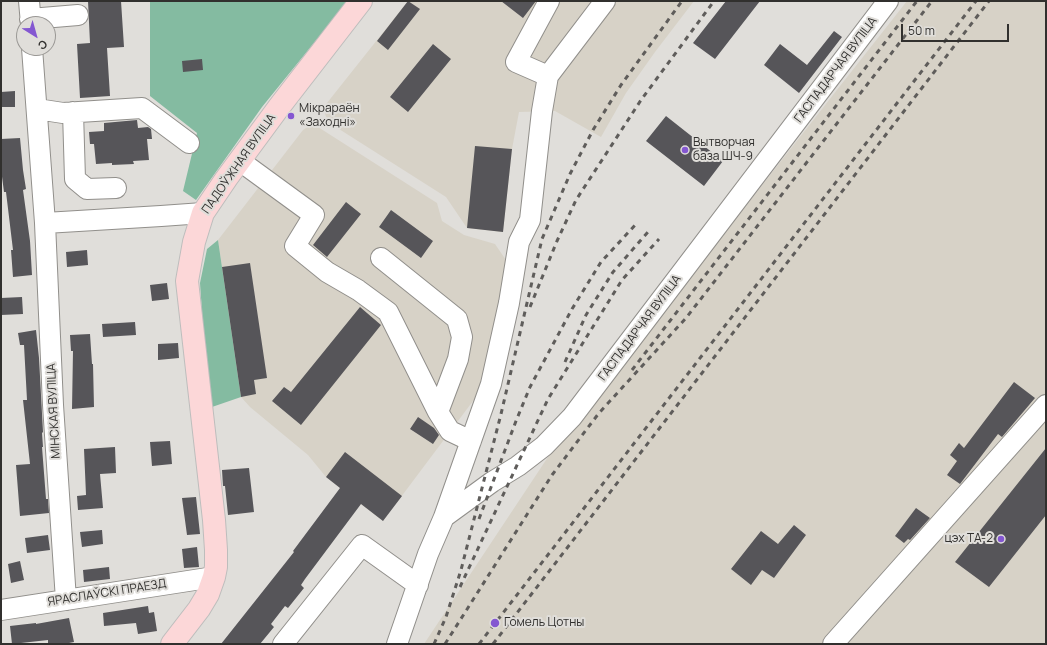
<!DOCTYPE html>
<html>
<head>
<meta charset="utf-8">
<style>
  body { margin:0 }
  #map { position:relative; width:1047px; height:645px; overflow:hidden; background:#e0deda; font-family:Manrope,sans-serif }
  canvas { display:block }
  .frame { position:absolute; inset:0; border:2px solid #31302e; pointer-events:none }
  .north { position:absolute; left:16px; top:16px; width:40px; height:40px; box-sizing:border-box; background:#e0deda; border:1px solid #9a9895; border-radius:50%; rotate:143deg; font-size:11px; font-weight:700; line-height:16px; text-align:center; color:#31302e }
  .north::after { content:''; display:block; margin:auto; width:14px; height:18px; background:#8457d1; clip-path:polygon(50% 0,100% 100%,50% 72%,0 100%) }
  .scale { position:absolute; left:901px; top:24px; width:108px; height:18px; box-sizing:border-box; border:2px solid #31302e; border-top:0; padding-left:5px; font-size:12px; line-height:14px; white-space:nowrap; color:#31302e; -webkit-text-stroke:3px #e0deda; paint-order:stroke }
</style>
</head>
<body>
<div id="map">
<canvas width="1047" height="645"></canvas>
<div class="frame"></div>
<div class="north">С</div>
<div class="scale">50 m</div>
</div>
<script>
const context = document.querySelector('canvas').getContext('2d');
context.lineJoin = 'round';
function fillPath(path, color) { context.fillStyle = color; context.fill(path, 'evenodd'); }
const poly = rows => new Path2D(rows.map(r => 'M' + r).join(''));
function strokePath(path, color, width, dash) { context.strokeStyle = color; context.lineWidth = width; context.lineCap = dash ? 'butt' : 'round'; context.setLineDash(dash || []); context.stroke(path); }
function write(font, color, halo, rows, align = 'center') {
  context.font = font + ' Manrope,sans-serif'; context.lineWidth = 4; context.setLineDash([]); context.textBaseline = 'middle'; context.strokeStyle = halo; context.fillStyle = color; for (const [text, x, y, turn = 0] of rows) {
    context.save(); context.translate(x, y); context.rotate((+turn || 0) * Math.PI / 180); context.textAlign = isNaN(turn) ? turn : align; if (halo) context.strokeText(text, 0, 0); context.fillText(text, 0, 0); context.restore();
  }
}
fillPath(poly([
  [408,1,694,1,655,52,626,93,601,137,555,111,519,112,512,149,503,232,467,228,446,197,328,122,323,108],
  [907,1,1046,1,1046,644,424,644,548,457],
  [309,126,318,127,437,203,442,221,464,235,495,244,512,269,488,381,383,521,326,477,308,455,250,407,241,397,218,240,303,130]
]), '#d7d2c7');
fillPath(poly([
  [150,1,348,1,262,107,196,200,183,191,197,133,150,96],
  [218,240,241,397,212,407,204,341,200,283,207,249]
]), '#84bba1');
fillPath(poly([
  [88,1,121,1,124,47,107,48,110,96,80,98,77,44,90,43],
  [408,1,420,9,388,50,377,41],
  [501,1,536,1,523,18],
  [726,1,760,1,715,59,693,43],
  [834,31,842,37,799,93,764,65,780,44,807,65],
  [433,44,451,59,408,112,390,97],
  [202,59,203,70,183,72,182,61],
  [15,91,15,107,1,107,1,92],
  [666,116,723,161,704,186,646,141],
  [137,120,138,128,148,127,151,129,152,139,147,139,149,160,133,161,134,164,112,165,112,163,96,164,94,144,90,144,89,132,104,131,104,123],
  [20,138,23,170,26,189,23,190,30,241,32,275,13,277,11,250,13,250,6,192,4,192,1,169,1,139],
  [475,146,512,149,503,232,467,228],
  [346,202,361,214,327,257,313,245],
  [391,210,433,241,421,258,379,227],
  [87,250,88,265,67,267,66,252],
  [250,263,267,378,254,380,256,394,241,397,222,267],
  [167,283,169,299,152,301,150,285],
  [22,297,23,314,1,315,1,298],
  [360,307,381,325,301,425,272,401,284,387,291,392],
  [135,322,136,335,103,337,102,324],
  [36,330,39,358,43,432,42,433,43,447,42,447,46,499,48,499,49,513,20,516,16,465,30,464,23,400,27,400,24,345,20,345,18,333],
  [90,334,92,364,93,364,94,407,72,409,73,351,71,351,70,335],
  [178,343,179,358,158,360,158,344],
  [1014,382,1035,398,1002,437,998,434,960,484,947,475,957,461,950,455,959,443,964,448],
  [418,417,434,428,439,435,433,444,410,429],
  [170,441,172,464,152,466,150,442],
  [115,447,116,473,100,474,103,508,78,510,77,496,86,495,84,449],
  [1046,448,1046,515,989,587,955,562],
  [345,452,402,496,383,521,361,504,305,579,301,585,304,588,288,608,285,606,271,624,274,627,260,644,221,644,294,552,293,551,340,488,326,477],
  [249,468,254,512,228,515,225,486,223,486,222,470],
  [196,497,200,534,187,535,182,498],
  [916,508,930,518,910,540,908,539,904,543,895,536],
  [794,525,806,535,774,578,762,570,751,585,731,569,761,531,778,544],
  [102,530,103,544,82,547,80,532],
  [48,535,50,550,27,553,25,538],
  [197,547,199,567,184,568,182,549],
  [20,561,24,580,11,583,8,564],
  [109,567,110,579,84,582,83,570],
  [148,606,149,613,154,612,157,631,138,634,136,623,104,626,103,613],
  [69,618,74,642,64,644,48,644,48,640,12,644,10,626,36,623,36,624]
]), '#565559');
const minor = poly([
  [29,1,31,24],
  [30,19,78,15],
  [32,48,45,223,53,405,66,600],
  [548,76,516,62,549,1],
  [37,109,63,113,142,108,189,143],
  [73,112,75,179,87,189,116,188],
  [240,161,314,215,295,246,327,272,358,290,388,312,438,412],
  [45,223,161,216,203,213],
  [381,258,457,319,462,337,458,359,438,412,450,431,471,441],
  [444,517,491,384,509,303,519,242,530,220,542,111,548,76,605,1],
  [1,610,214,577],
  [283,644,362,545,418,585],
  [397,644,428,554,444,517,492,482,518,466,544,446,572,417,888,1],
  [833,644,1046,405]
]);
const major = poly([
  [172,644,199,609,208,594,214,577,216,567,216,550,214,520,187,281,194,242,203,213,226,179,279,107,361,1]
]);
strokePath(minor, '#918f8b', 22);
strokePath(major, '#bdbdbc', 24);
strokePath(minor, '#fff', 20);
strokePath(major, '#fcd7d8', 22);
strokePath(poly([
  [530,307,557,241,576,200,641,100,714,1],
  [565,362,586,315,613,272,648,232],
  [632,370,917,1],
  [479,519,516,421,530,387,572,309,601,262,637,223],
  [460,587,548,399,622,280,659,239],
  [434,644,446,617,461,570,501,414,542,239,570,174,593,130,621,85,682,1],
  [445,644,552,475,599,413,686,318,932,1],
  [479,644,976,1],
  [493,644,989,1]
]), '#5f5d5b', 3, [5, 5]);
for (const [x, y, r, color] of [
  [291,116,4,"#8457d1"],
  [685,150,4,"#8457d1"],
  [1001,539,4,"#8457d1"],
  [495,623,5,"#8457d1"]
]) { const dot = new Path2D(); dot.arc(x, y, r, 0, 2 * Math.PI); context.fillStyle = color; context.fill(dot); strokePath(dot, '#e0deda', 1.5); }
write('12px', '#31302e', '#e0deda', [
  ["ГАСПАДАРЧАЯ ВУЛІЦА",836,70,-53],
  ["ПАДОЎЖНАЯ ВУЛІЦА",239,164,-55],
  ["ГАСПАДАРЧАЯ ВУЛІЦА",640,328,-53],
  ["МІНСКАЯ ВУЛІЦА",54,411,-93],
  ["ЯРАСЛАЎСКІ ПРАЕЗД",107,593,-9]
]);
write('12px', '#31302e', '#e0deda', [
  ["Мікрараён",299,109],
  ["«Заходні»",299,123],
  ["Вытворчая",693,143],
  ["база ШЧ-9",693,157],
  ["цэх ТА-2",993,539,"right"],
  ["Гомель Цотны",504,623]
], 'left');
</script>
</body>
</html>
